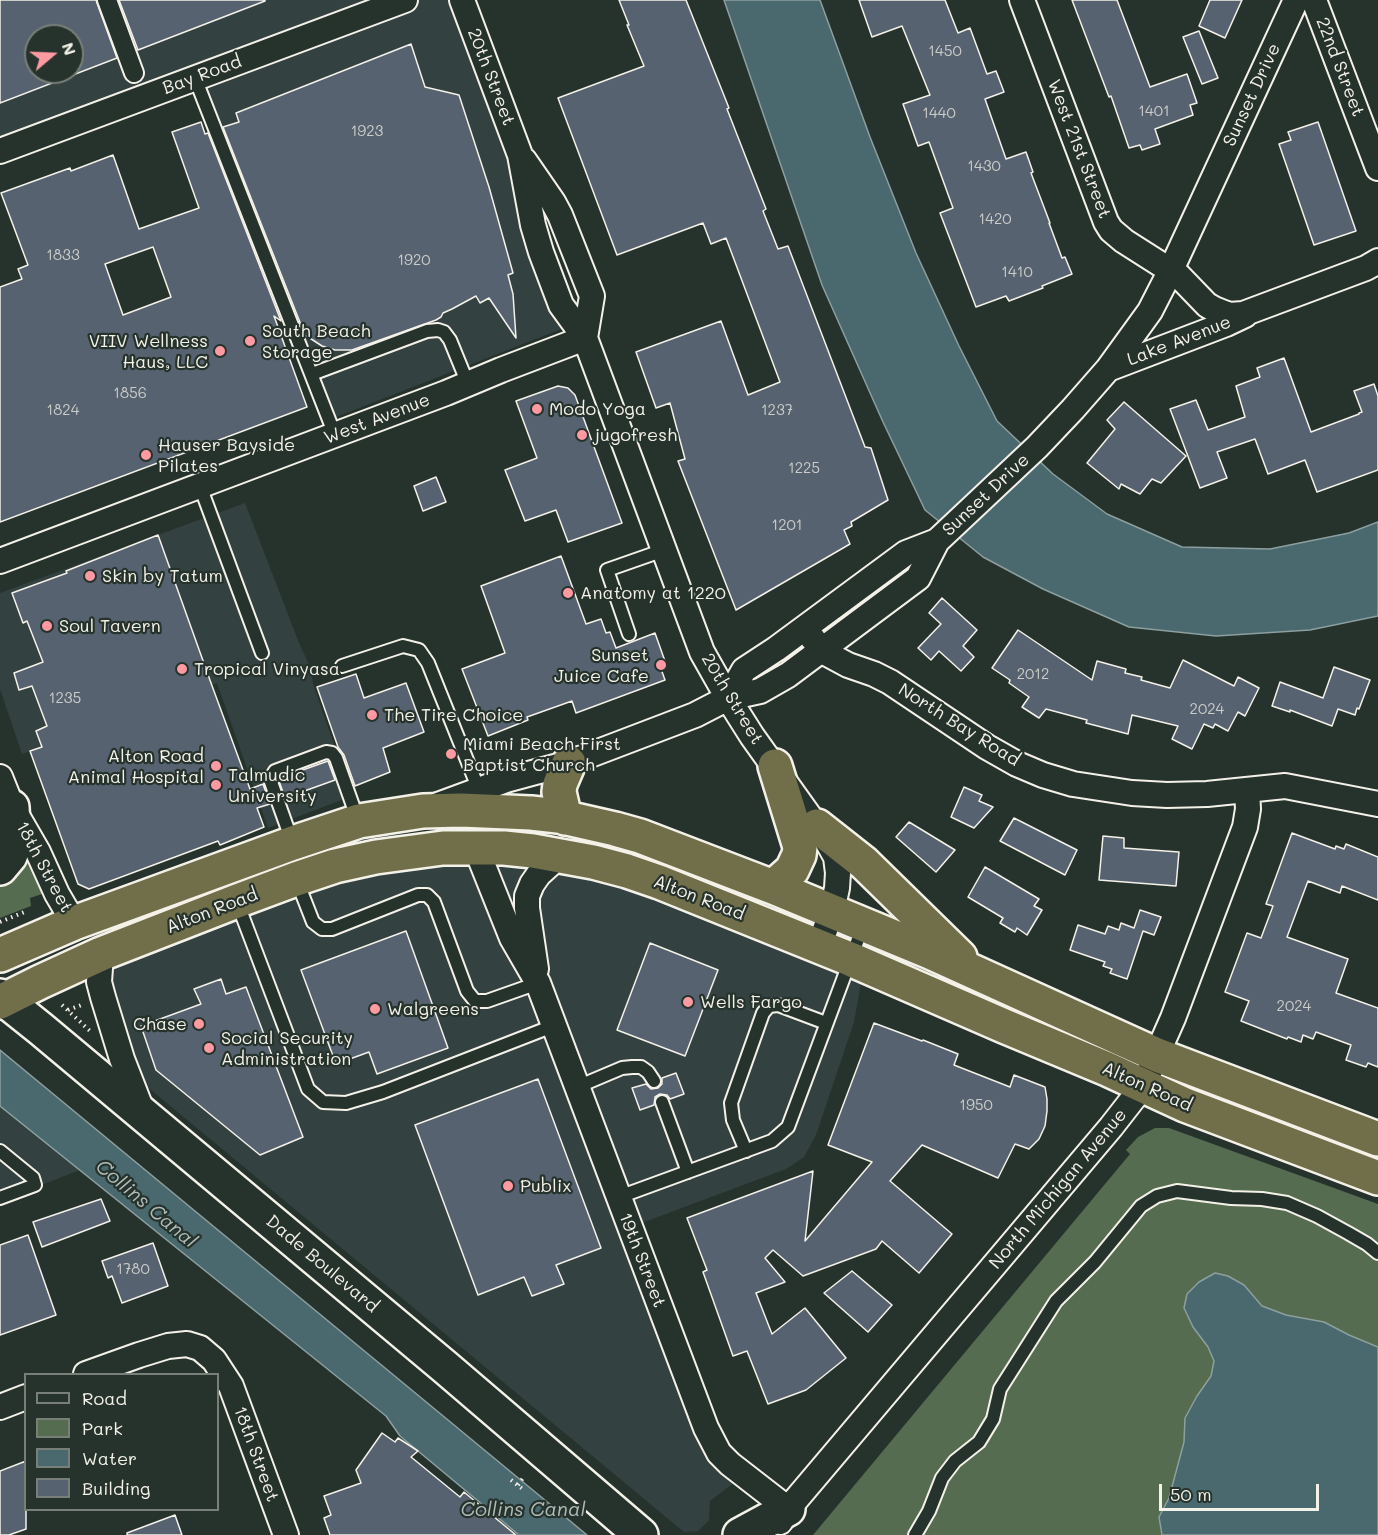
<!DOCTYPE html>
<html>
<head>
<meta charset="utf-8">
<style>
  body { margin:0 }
  #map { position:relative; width:1378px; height:1535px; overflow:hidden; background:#26332d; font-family:Mali,sans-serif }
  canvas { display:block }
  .legend { position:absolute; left:24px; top:1373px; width:195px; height:138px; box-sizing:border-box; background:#26332d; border:2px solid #787f78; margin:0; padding:8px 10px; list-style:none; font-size:18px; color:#f4f1e8 }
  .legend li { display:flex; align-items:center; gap:12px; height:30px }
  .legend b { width:30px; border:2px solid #787f78 }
  .north { position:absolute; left:24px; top:24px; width:60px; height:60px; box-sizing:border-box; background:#26332d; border:2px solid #787f78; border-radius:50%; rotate:71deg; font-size:16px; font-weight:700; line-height:24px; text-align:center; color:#f4f1e8 }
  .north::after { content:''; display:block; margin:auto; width:21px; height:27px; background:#ff9aa2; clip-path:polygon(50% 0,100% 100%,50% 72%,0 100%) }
  .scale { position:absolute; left:1159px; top:1484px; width:160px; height:27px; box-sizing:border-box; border:3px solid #f4f1e8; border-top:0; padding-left:8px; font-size:18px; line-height:21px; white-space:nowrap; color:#f4f1e8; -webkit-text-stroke:4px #26332d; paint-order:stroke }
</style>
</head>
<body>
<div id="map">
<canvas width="1378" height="1535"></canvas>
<ul class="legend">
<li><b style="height:8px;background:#26332d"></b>Road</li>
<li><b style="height:16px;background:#566c50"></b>Park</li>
<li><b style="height:16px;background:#49696f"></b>Water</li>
<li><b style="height:16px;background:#56626f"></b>Building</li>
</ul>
<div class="north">N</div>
<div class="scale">50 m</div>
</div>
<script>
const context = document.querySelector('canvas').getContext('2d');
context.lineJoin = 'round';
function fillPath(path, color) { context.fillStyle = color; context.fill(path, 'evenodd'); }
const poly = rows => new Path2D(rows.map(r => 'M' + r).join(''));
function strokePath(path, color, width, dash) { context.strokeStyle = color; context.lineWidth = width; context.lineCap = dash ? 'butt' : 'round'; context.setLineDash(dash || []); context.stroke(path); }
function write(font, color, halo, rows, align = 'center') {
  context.font = font + ' Mali,sans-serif'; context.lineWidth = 4.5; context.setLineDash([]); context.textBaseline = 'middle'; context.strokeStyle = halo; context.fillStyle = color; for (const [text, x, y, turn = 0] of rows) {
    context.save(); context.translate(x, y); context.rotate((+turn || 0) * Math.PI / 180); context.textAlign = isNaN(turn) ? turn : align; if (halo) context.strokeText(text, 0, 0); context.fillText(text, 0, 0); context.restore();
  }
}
fillPath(poly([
  [0,0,452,0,569,326,336,417,312,355,290,312,196,70,0,139],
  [36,36,72,36,72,72,36,72],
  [245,503,299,643,311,669,313,684,352,796,268,828,217,683,22,754,0,689,0,593],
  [499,861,597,876,819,961,861,982,854,1022,816,1135,804,1157,786,1169,631,1227,735,1482,710,1501,709,1520,698,1531,684,1532,139,1080,110,998,113,972,128,955,271,903,394,862],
  [0,1104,80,1170,0,1201]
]), '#344141');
fillPath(poly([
  [28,855,42,894,30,898,31,906,0,918,0,880],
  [1155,1128,1169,1128,1378,1204,1378,1535,813,1535,1130,1154,1126,1150,1138,1137]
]), '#566c50');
const water = poly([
  [724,0,820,0,870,137,916,253,959,346,997,421,1053,474,1107,514,1182,547,1270,549,1349,533,1378,522,1378,616,1310,630,1216,636,1129,627,1043,589,983,557,925,510,883,422,822,285,724,0],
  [0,1050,540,1496,587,1535,519,1535,400,1436,386,1416,0,1106,0,1050],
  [1215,1273,1228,1276,1244,1285,1262,1306,1286,1315,1324,1322,1349,1335,1378,1347,1378,1535,1162,1535,1159,1517,1169,1498,1184,1442,1185,1418,1197,1396,1211,1376,1214,1361,1208,1347,1193,1327,1184,1308,1187,1294,1199,1282,1215,1273]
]);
fillPath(water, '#49696f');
strokePath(water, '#8d9f9f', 1.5);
const building = poly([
  [0,0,96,0,117,58,0,103,0,0],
  [36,36,72,36,72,72,36,72,36,36],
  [119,0,265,0,265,1,138,50,119,0],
  [619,0,686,0,729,108,727,109,766,209,763,211,778,249,788,246,865,447,871,448,888,500,851,522,852,526,844,530,850,544,736,610,678,461,685,459,670,403,656,408,636,352,721,321,748,395,780,382,726,238,711,244,703,223,617,255,558,98,644,66,627,25,629,25,619,0],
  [859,0,945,0,958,33,970,28,987,74,996,71,1004,92,985,99,1006,159,1026,152,1033,172,1031,173,1050,223,1049,223,1062,258,1065,257,1072,274,1042,286,1043,288,1009,301,1006,296,976,307,940,213,953,208,929,142,918,146,903,104,930,95,902,26,872,37,859,0],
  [1072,0,1117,0,1150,87,1187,74,1197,103,1190,105,1193,115,1155,129,1160,144,1142,150,1140,145,1129,148,1111,96,1109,97,1072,0],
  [1210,0,1242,0,1225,38,1199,26,1210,0],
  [1199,31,1218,78,1202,84,1183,37,1199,31],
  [411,44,425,87,459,95,489,187,513,273,508,275,513,294,516,338,489,298,480,303,476,296,452,309,443,313,441,317,436,320,352,350,335,350,322,346,305,335,223,127,239,122,236,113,411,44],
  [201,122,205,134,208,133,281,321,274,316,307,407,0,522,0,287,22,279,18,269,28,265,1,193,70,168,71,171,113,155,139,229,199,208,172,132,201,122],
  [153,247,171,297,123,315,105,264,153,247],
  [1318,122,1356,231,1314,245,1279,144,1291,140,1288,132,1318,122],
  [1284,358,1311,432,1359,414,1359,413,1362,412,1354,391,1374,384,1378,396,1378,470,1317,492,1305,460,1268,474,1255,439,1217,452,1227,478,1200,488,1170,409,1196,400,1208,430,1245,417,1236,386,1260,377,1257,368,1284,358],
  [558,386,568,388,575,395,622,523,568,542,556,510,525,521,505,470,537,458,516,401,558,386],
  [1124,402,1186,456,1161,483,1152,479,1140,494,1121,484,1119,489,1087,463,1115,429,1107,420,1124,402],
  [436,477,446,502,423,511,414,486,436,477],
  [158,535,211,683,250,789,263,784,270,804,257,808,264,827,220,845,218,841,89,889,78,884,30,751,42,747,36,731,47,726,32,686,19,690,14,673,43,662,27,621,23,623,12,593,67,573,66,571,158,535],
  [561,556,586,624,601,619,606,633,610,632,616,648,655,633,666,664,660,666,665,680,576,713,572,701,527,717,528,720,488,736,462,669,505,653,481,586,561,556],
  [942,598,977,630,963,646,974,657,961,671,939,651,931,660,918,648,941,624,929,613,942,598],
  [1018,630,1092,680,1097,661,1126,669,1125,673,1142,677,1141,680,1170,688,1183,660,1234,686,1238,677,1259,688,1245,716,1238,712,1228,731,1215,724,1213,728,1204,724,1192,749,1172,739,1178,726,1132,715,1128,734,1086,723,1087,720,1046,709,1039,718,1022,707,1029,697,1009,683,1010,680,992,668,1018,630],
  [1334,667,1370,680,1359,709,1357,708,1355,715,1338,709,1332,726,1290,710,1290,712,1272,706,1280,682,1323,698,1334,667],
  [356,674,364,698,406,683,424,732,383,748,390,772,355,786,344,755,338,747,317,687,356,674],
  [328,761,335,780,285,798,279,781,280,778,328,761],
  [964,787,982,795,979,801,993,807,974,828,951,817,964,787],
  [1014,818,1077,850,1065,875,1000,841,1014,818],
  [909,822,955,850,936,872,896,837,909,822],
  [1292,833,1335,849,1336,846,1344,849,1346,844,1378,857,1378,900,1342,886,1340,893,1308,881,1287,937,1348,959,1336,993,1378,1008,1378,1067,1368,1063,1366,1067,1346,1060,1351,1045,1316,1032,1313,1039,1303,1035,1301,1042,1288,1037,1287,1039,1241,1021,1249,1001,1225,992,1247,933,1261,938,1273,906,1266,904,1292,833],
  [1103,836,1124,838,1124,848,1179,852,1176,886,1099,880,1103,836],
  [985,867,1039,899,1034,906,1042,910,1027,935,1017,928,1015,932,1000,923,1003,918,968,897,985,867],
  [1140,910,1161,917,1154,935,1143,931,1127,979,1110,973,1112,969,1103,966,1105,962,1070,950,1078,925,1105,934,1108,926,1119,930,1121,923,1134,928,1140,910],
  [406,931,448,1048,377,1074,369,1052,336,1064,301,970,406,931],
  [650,943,718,970,685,1056,617,1030,650,943],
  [221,979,226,994,246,987,303,1137,260,1155,156,1070,141,1026,201,1004,194,989,221,979],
  [874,1023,922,1041,923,1040,958,1054,954,1065,1010,1087,1014,1075,1045,1087,1047,1099,1047,1111,1045,1126,1039,1139,1029,1149,1015,1144,998,1178,922,1145,890,1181,952,1234,919,1273,882,1241,876,1249,803,1276,773,1250,765,1258,785,1282,756,1293,772,1334,805,1308,846,1358,806,1390,768,1404,747,1351,733,1356,703,1272,707,1270,687,1218,813,1171,805,1241,872,1162,828,1145,874,1023],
  [676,1073,684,1094,670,1099,667,1095,660,1094,655,1097,654,1105,640,1110,632,1088,646,1084,651,1089,658,1088,662,1084,662,1078,676,1073],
  [538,1079,601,1248,556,1265,564,1284,532,1296,524,1277,478,1295,415,1125,538,1079],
  [101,1199,110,1221,42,1247,33,1222,101,1199],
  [28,1235,56,1315,0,1335,0,1245,28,1235],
  [153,1243,168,1286,122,1303,112,1276,108,1278,102,1261,153,1243],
  [852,1271,892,1305,868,1332,824,1293,852,1271],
  [382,1433,395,1442,398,1438,418,1451,411,1457,460,1497,464,1492,516,1535,330,1535,324,1518,331,1515,324,1496,361,1483,356,1470,382,1433],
  [26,1461,26,1529,9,1535,0,1535,0,1471,26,1461],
  [175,1515,182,1535,127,1535,127,1533,175,1515]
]);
fillPath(building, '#56626f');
strokePath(building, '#f4f1e8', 1.5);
const service = poly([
  [195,78,335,435],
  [312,374,427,331,438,330,444,332,450,340,468,384],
  [200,486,262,653],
  [629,634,607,570,664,550],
  [342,666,403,646,419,650,428,663,479,790],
  [292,841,271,782,272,776,275,771,326,752,332,753,336,758,358,820],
  [297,881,313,922,322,929,332,929,418,895,427,895,434,902,467,991,475,1001,487,1001,538,983],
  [237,902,308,1089,323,1102,346,1103,383,1092,553,1026],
  [577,1087,622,1068,632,1067,641,1067,648,1072,654,1081],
  [662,1102,688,1172],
  [0,1151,33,1178,35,1185,0,1198],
  [746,1151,733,1120,731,1103,763,1013,769,1006,778,1005,826,1023],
  [619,1197,772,1141,788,1127,863,926],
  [915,1535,929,1511,942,1478,955,1461,979,1442,993,1419,1000,1389,1056,1301,1095,1262,1141,1206,1157,1196,1177,1191,1231,1198,1262,1199,1287,1203,1317,1216,1348,1233,1367,1244,1378,1253]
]);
const pedestrian = poly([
  [107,0,134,73]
]);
const minor = poly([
  [462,0,520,155,533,225,541,252,561,305,585,338,702,652,728,698,752,736,827,841,836,857,838,873,837,888,832,911,819,946],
  [1022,0,1106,222,1111,230,1124,241,1179,276,1207,305,1214,309,1229,315,1243,314,1366,268,1378,261],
  [1314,0,1378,168],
  [0,151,405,0],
  [524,160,553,202,560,215,592,296,585,338],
  [1108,369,1226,324,1245,315],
  [0,561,446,393,501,370,585,338],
  [805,628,822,651,848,665,874,674,890,682,987,747,1017,764,1043,775,1073,784,1132,793,1167,795,1207,794,1285,786,1378,804],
  [728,698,744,670,776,649,906,553,937,541],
  [0,777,12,807,38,852,57,894,74,923],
  [438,805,506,780,569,763,695,715,728,698,760,691,788,675,918,578,937,541,1037,447,1073,409,1108,369,1150,311,1171,270,1296,0],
  [476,848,512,938,538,983,706,1428,719,1453,730,1464,788,1509],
  [101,954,99,982,103,997,122,1059,143,1113],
  [536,969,527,908,527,896,532,884,539,874,560,855],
  [86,1374,139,1355,168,1346,187,1344,200,1348,214,1360,231,1386,286,1535],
  [0,1407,26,1397],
  [780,1522,788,1509,1111,1127,1143,1086,1173,1018,1245,827,1248,809,1247,790]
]);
const secondary = poly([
  [0,868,10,856,14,846,12,807],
  [0,996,41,1029,445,1367,641,1535],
  [740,1535,788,1509]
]);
const trunk = poly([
  [565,818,559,792,560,784,569,763],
  [817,826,864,863,960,957],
  [773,887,792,870,799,855,800,847,775,766],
  [0,955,74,923,293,843,359,821,423,811,461,810,531,813,558,816,615,829,640,836,773,887,930,952,1157,1055,1378,1139],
  [0,1002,40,982,101,954,237,901,296,879,335,866,376,857,443,848,504,848,533,851,593,862,627,871,659,882,850,959,1004,1026,1107,1069,1185,1105,1378,1178]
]);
strokePath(service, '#f4f1e8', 16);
strokePath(pedestrian, '#f4f1e8', 22);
strokePath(minor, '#f4f1e8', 28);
strokePath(secondary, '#f4f1e8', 38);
strokePath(trunk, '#f4f1e8', 38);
strokePath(poly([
  [0,922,27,911],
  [62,1005,90,1031],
  [68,1010,84,1004],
  [511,1480,524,1490],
  [518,1485,523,1478]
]), '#f4f1e8', 4, [1.5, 4.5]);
strokePath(service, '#26332d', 12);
strokePath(pedestrian, '#26332d', 18);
strokePath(minor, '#26332d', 24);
strokePath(secondary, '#26332d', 33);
strokePath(trunk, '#716f4a', 33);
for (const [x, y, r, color] of [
  [250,341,6,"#ff9aa2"],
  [220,351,6,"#ff9aa2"],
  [537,409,6,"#ff9aa2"],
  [582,435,6,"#ff9aa2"],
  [146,455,6,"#ff9aa2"],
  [90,576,6,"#ff9aa2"],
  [568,593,6,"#ff9aa2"],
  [47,626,6,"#ff9aa2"],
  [661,665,6,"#ff9aa2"],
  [182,669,6,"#ff9aa2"],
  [372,715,6,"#ff9aa2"],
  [451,754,6,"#ff9aa2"],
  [216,766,6,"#ff9aa2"],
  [216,785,6,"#ff9aa2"],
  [688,1002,6,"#ff9aa2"],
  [375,1009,6,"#ff9aa2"],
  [199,1024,6,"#ff9aa2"],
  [209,1048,6,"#ff9aa2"],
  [508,1186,6,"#ff9aa2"]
]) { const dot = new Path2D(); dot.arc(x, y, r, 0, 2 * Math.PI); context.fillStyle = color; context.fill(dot); strokePath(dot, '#26332d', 2); }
write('15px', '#cccdca', null, [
  ["1450",945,51],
  ["1401",1154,111],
  ["1440",939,113],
  ["1923",367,131],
  ["1430",984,166],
  ["1420",995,219],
  ["1833",63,255],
  ["1920",414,260],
  ["1410",1017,272],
  ["1856",130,393],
  ["1824",63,410],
  ["1237",777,410],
  ["1225",804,468],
  ["1201",787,525],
  ["2012",1033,674],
  ["1235",65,698],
  ["2024",1207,709],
  ["2024",1294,1006],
  ["1950",976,1105],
  ["1780",133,1269]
]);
write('18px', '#f4f1e8', '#26332d', [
  ["22nd Street",1340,67,69],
  ["Bay Road",202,75,-20],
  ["20th Street",491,77,69],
  ["Sunset Drive",1252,95,-65],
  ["West 21st Street",1079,149,69],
  ["Lake Avenue",1179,341,-21],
  ["West Avenue",377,419,-21],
  ["Sunset Drive",986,495,-43],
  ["20th Street",732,699,59],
  ["North Bay Road",959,725,32],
  ["18th Street",44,867,62],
  ["Alton Road",699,898,21],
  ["Alton Road",212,911,-21],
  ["Alton Road",1147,1087,24],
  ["North Michigan Avenue",1058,1189,-50],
  ["19th Street",642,1260,69],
  ["Dade Boulevard",322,1264,40],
  ["18th Street",256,1454,70]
]);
write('18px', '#f4f1e8', '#26332d', [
  ["South Beach",262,331],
  ["Storage",262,352],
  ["VIIV Wellness",208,341,"right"],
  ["Haus, LLC",208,362,"right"],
  ["Modo Yoga",549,409],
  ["jugofresh",594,435],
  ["Hauser Bayside",158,445],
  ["Pilates",158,466],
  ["Skin by Tatum",102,576],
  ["Anatomy at 1220",580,593],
  ["Soul Tavern",59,626],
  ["Sunset",649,655,"right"],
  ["Juice Cafe",649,676,"right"],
  ["Tropical Vinyasa",194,669],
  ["The Tire Choice",384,715],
  ["Miami Beach First",463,744],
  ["Baptist Church",463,765],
  ["Alton Road",204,756,"right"],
  ["Animal Hospital",204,777,"right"],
  ["Talmudic",228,775],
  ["University",228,796],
  ["Wells Fargo",700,1002],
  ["Walgreens",387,1009],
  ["Chase",187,1024,"right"],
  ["Social Security",221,1038],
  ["Administration",221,1059],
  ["Publix",520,1186]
], 'left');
write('italic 20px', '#b0bbb8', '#26332d', [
  ["Collins Canal",146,1204,40],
  ["Collins Canal",523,1510]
]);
</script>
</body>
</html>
